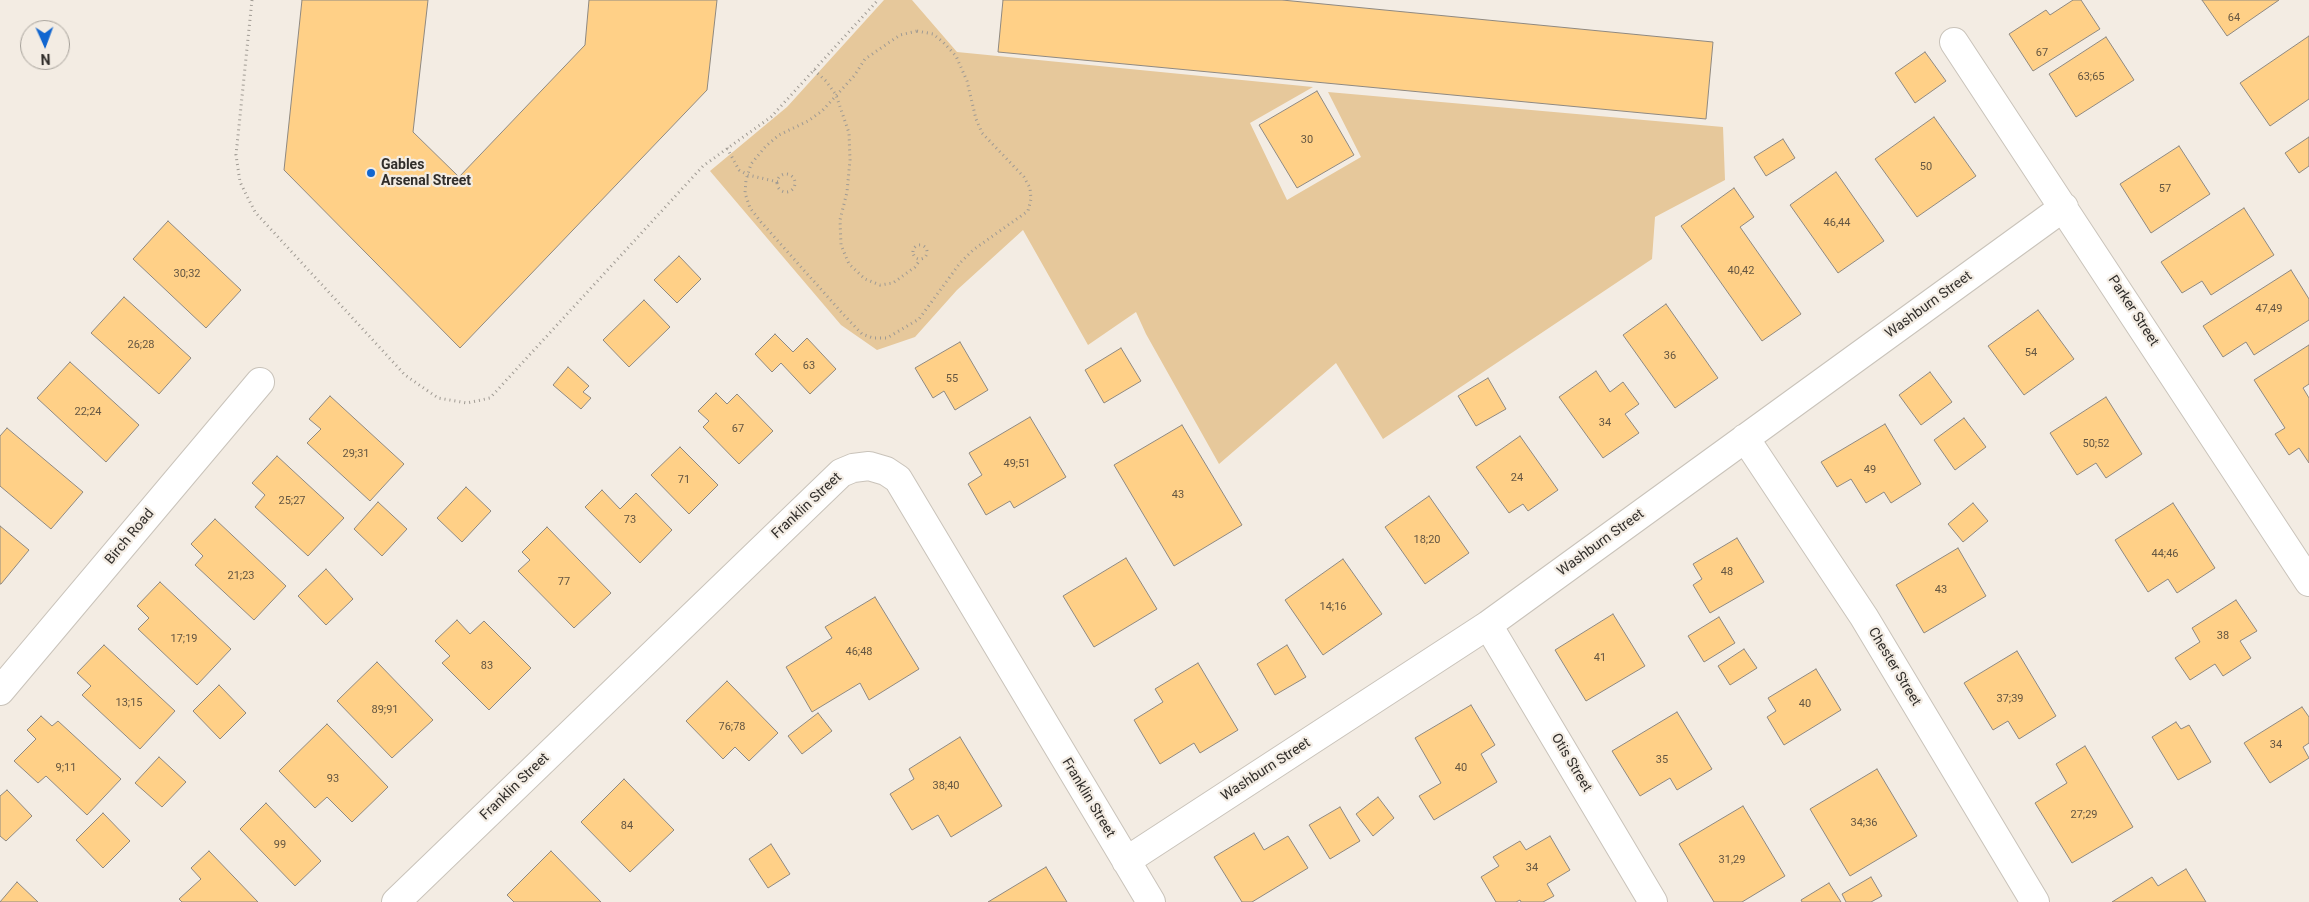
<!DOCTYPE html>
<html>
<head>
<meta charset="utf-8">
<style>
  body { margin:0 }
  #map { position:relative; width:2309px; height:902px; overflow:hidden; background:#f3ece3; font-family:Roboto,sans-serif }
  canvas { display:block }
  .north { position:absolute; left:20px; top:20px; width:50px; height:50px; box-sizing:border-box; background:#f3ece3; border:1px solid #a5a099; border-radius:50%; rotate:178deg; font-size:14px; font-weight:700; line-height:20px; text-align:center; color:#312e2b }
  .north::after { content:''; display:block; margin:auto; width:18px; height:22px; background:#1166d0; clip-path:polygon(50% 0,100% 100%,50% 72%,0 100%) }
</style>
</head>
<body>
<div id="map">
<canvas width="2309" height="902"></canvas>
<div class="north">N</div>
</div>
<script>
const context = document.querySelector('canvas').getContext('2d');
context.lineJoin = 'round';
function fillPath(path, color) { context.fillStyle = color; context.fill(path, 'evenodd'); }
const poly = rows => new Path2D(rows.map(r => 'M' + r).join(''));
function strokePath(path, color, width, dash) { context.strokeStyle = color; context.lineWidth = width; context.lineCap = dash ? 'butt' : 'round'; context.setLineDash(dash || []); context.stroke(path); }
function write(font, color, halo, rows, align = 'center') {
  context.font = font + ' Roboto,sans-serif'; context.lineWidth = 4.5; context.setLineDash([]); context.textBaseline = 'middle'; context.strokeStyle = halo; context.fillStyle = color; for (const [text, x, y, turn = 0] of rows) {
    context.save(); context.translate(x, y); context.rotate((+turn || 0) * Math.PI / 180); context.textAlign = isNaN(turn) ? turn : align; if (halo) context.strokeText(text, 0, 0); context.fillText(text, 0, 0); context.restore();
  }
}
fillPath(poly([
  [884,0,912,0,957,52,1313,87,1250,123,1287,200,1361,157,1328,92,1723,127,1725,180,1655,217,1652,259,1383,439,1336,363,1219,464,1146,334,1136,312,1088,345,1023,230,957,290,915,337,877,350,841,325,710,171,787,107]
]), '#e6c89b');
const building = poly([
  [302,0,428,0,413,132,459,177,585,45,589,0,717,0,707,90,460,348,284,170,302,0],
  [1003,0,1282,0,1713,42,1706,119,998,52,1003,0],
  [2073,0,2081,0,2100,29,2033,71,2009,34,2046,10,2050,15,2073,0],
  [2202,0,2279,0,2227,36,2202,0],
  [2309,36,2309,99,2270,126,2240,83,2309,36],
  [2106,37,2134,80,2076,117,2049,74,2106,37],
  [1925,52,1946,81,1915,103,1895,73,1925,52],
  [1317,91,1354,155,1297,188,1259,125,1317,91],
  [1934,117,1976,176,1917,217,1875,159,1934,117],
  [2309,137,2309,166,2299,173,2285,153,2309,137],
  [1783,139,1795,158,1766,176,1754,157,1783,139],
  [2179,146,2210,194,2151,233,2120,184,2179,146],
  [1836,172,1884,241,1838,273,1790,205,1836,172],
  [1734,188,1754,217,1740,227,1801,314,1762,341,1681,226,1734,188],
  [2244,208,2274,255,2211,295,2202,281,2182,293,2161,262,2244,208],
  [168,221,241,290,206,328,133,259,168,221],
  [679,256,701,279,677,303,654,280,679,256],
  [2291,270,2309,299,2309,320,2254,355,2246,342,2223,357,2203,326,2291,270],
  [124,297,191,358,159,394,91,333,124,297],
  [644,300,670,327,629,367,603,340,644,300],
  [1666,304,1718,378,1675,408,1623,335,1666,304],
  [2038,310,2074,359,2024,395,1988,346,2038,310],
  [775,334,793,352,807,338,836,369,810,394,781,363,772,372,755,354,775,334],
  [960,342,988,390,955,410,944,391,933,398,915,368,960,342],
  [2309,345,2309,384,2303,388,2309,398,2309,463,2299,448,2289,455,2275,434,2285,428,2254,380,2309,345],
  [1121,348,1141,381,1104,403,1085,370,1121,348],
  [70,362,139,425,106,462,37,398,70,362],
  [568,367,589,386,583,392,591,398,581,409,553,385,568,367],
  [1596,371,1610,392,1623,382,1639,404,1625,414,1639,433,1603,458,1559,397,1596,371],
  [1930,372,1952,402,1921,425,1899,395,1930,372],
  [1488,378,1506,409,1476,426,1458,396,1488,378],
  [716,393,727,404,737,394,773,431,739,464,703,427,709,421,698,411,716,393],
  [330,396,404,464,370,501,307,443,321,429,309,419,330,396],
  [2106,397,2142,454,2106,478,2096,463,2077,475,2050,433,2106,397],
  [1030,417,1066,477,1014,508,1010,501,986,515,968,484,982,475,969,453,1030,417],
  [1964,418,1986,447,1955,470,1934,440,1964,418],
  [1885,424,1921,484,1891,503,1884,492,1866,503,1851,479,1837,487,1821,462,1885,424],
  [1182,425,1242,525,1174,566,1114,465,1182,425],
  [7,428,83,492,51,529,0,486,0,436,7,428],
  [1520,436,1558,490,1528,511,1523,504,1509,513,1476,467,1520,436],
  [680,447,718,485,689,514,651,475,680,447],
  [277,456,344,518,308,556,255,507,265,495,252,483,277,456],
  [466,487,491,511,462,542,437,518,466,487],
  [602,490,620,509,636,493,672,530,640,563,585,507,602,490],
  [1429,496,1469,553,1425,584,1385,527,1429,496],
  [378,502,407,529,382,556,354,529,378,502],
  [1973,503,1988,521,1963,542,1948,524,1973,503],
  [2173,503,2215,568,2177,593,2168,579,2148,592,2115,540,2173,503],
  [215,519,286,586,254,620,195,565,203,556,191,544,215,519],
  [0,526,29,550,1,584,0,584,0,526],
  [547,527,611,593,574,628,518,571,530,560,522,552,547,527],
  [1737,538,1764,582,1710,613,1693,585,1702,579,1693,564,1737,538],
  [1958,548,1986,596,1924,633,1896,585,1958,548],
  [1126,558,1157,609,1094,647,1063,596,1126,558],
  [1343,559,1382,614,1323,655,1285,600,1343,559],
  [326,569,353,599,326,625,298,596,326,569],
  [160,582,231,649,197,685,138,629,149,618,137,606,160,582],
  [875,597,919,669,869,700,860,683,812,712,786,667,832,638,825,627,875,597],
  [2236,600,2257,631,2240,641,2251,658,2223,676,2215,664,2190,680,2175,658,2200,642,2192,628,2236,600],
  [1613,614,1645,666,1586,701,1555,650,1613,614],
  [1719,617,1735,643,1704,662,1688,636,1719,617],
  [457,620,470,634,484,621,531,668,489,710,442,663,450,656,435,641,457,620],
  [104,645,175,711,140,749,82,695,91,686,77,673,104,645],
  [1287,645,1306,677,1275,695,1257,664,1287,645],
  [1744,649,1757,668,1730,685,1718,666,1744,649],
  [2017,651,2056,716,2019,739,2008,721,1993,730,1964,683,2017,651],
  [377,662,433,720,392,758,337,701,377,662],
  [1198,663,1238,730,1200,753,1194,743,1160,764,1134,720,1163,702,1155,689,1198,663],
  [1816,669,1841,710,1784,745,1767,717,1776,711,1768,698,1816,669],
  [727,681,778,733,749,761,735,747,723,759,686,721,727,681],
  [219,685,246,713,220,739,193,711,219,685],
  [1471,705,1495,745,1481,754,1497,782,1434,820,1419,796,1441,783,1415,738,1471,705],
  [2302,707,2309,717,2309,743,2303,747,2309,758,2270,783,2244,743,2302,707],
  [1677,712,1712,769,1677,790,1670,778,1640,796,1612,751,1677,712],
  [818,713,832,731,802,754,788,736,818,713],
  [41,716,52,726,58,721,121,779,87,815,46,776,38,783,14,761,36,739,27,730,41,716],
  [2176,722,2181,729,2189,725,2211,762,2178,780,2152,737,2176,722],
  [327,724,388,787,352,822,327,797,315,808,279,771,327,724],
  [960,737,1002,806,951,837,938,815,912,830,890,794,914,779,909,769,960,737],
  [2085,746,2133,827,2072,863,2035,803,2067,783,2056,764,2085,746],
  [159,757,186,782,162,807,135,783,159,757],
  [1877,769,1917,836,1850,876,1810,809,1877,769],
  [624,779,674,830,630,872,581,822,624,779],
  [7,790,32,816,6,841,0,836,0,796,7,790],
  [1378,797,1394,818,1373,836,1356,814,1378,797],
  [266,803,321,861,295,886,240,829,266,803],
  [1743,806,1785,876,1742,902,1714,902,1679,844,1743,806],
  [1340,807,1360,841,1330,859,1309,825,1340,807],
  [103,813,130,841,103,868,76,840,103,813],
  [1254,833,1264,850,1288,836,1308,868,1252,902,1242,902,1214,857,1254,833],
  [1550,836,1570,870,1547,884,1554,896,1543,902,1521,902,1520,900,1516,902,1496,902,1481,877,1499,866,1493,857,1520,841,1526,850,1550,836],
  [771,844,790,874,768,888,749,859,771,844],
  [209,851,258,902,182,902,179,899,201,879,191,868,209,851],
  [551,851,601,902,514,902,507,895,551,851],
  [1046,867,1067,902,988,902,1046,867],
  [2186,869,2206,902,2112,902,2152,877,2158,886,2186,869],
  [1871,877,1882,896,1871,902,1846,902,1842,894,1871,877],
  [17,882,38,902,0,902,17,882],
  [1829,883,1841,902,1802,902,1801,900,1829,883]
]);
fillPath(building, '#ffd087');
strokePath(building, '#8f8981', 1);
const minor = poly([
  [1954,42,2309,582],
  [1745,438,1864,617,2035,902],
  [1488,625,1653,902],
  [0,691,260,382],
  [1126,861,1488,625,2064,207],
  [396,902,841,473,853,468,869,466,886,471,898,479,1151,902]
]);
strokePath(minor, '#c9c3ba', 30);
strokePath(poly([
  [252,0,236,155,240,182,255,212,405,375,438,398,467,403,490,398,703,166,771,117,878,0],
  [917,31,933,34,943,42,956,56,967,81,976,119,982,133,1024,177,1030,188,1031,199,1028,211,973,250,960,263,919,319,887,338,873,338,862,334,843,314,761,222,750,208,745,193,746,180,751,164,766,146,779,135,808,121,822,111,854,76,865,59,900,35,917,31],
  [814,70,826,81,836,95,849,133,850,160,847,192,840,220,841,245,849,264,865,279,880,285,893,283,915,267,920,260],
  [727,148,739,170,748,175,778,182],
  '777 183a9 9 0 1 1 18 0a9 9 0 1 1-18 0Z',
  '913 252a7 7 0 1 1 14 0a7 7 0 1 1-14 0Z'
]), '#9f9a93', 3, [1, 4]);
strokePath(minor, '#fff', 28);
for (const [x, y, r, color] of [
  [371,173,5,"#1166d0"]
]) { const dot = new Path2D(); dot.arc(x, y, r, 0, 2 * Math.PI); context.fillStyle = color; context.fill(dot); strokePath(dot, '#f3ece3', 2); }
write('11px', '#645642', null, [
  ["64",2234,18],
  ["67",2042,53],
  ["63;65",2091,77],
  ["30",1307,140],
  ["50",1926,167],
  ["57",2165,189],
  ["46,44",1837,223],
  ["40,42",1741,271],
  ["30;32",187,274],
  ["47,49",2269,309],
  ["26;28",141,345],
  ["54",2031,353],
  ["36",1670,356],
  ["63",809,366],
  ["55",952,379],
  ["22;24",88,412],
  ["34",1605,423],
  ["67",738,429],
  ["50;52",2096,444],
  ["29;31",356,454],
  ["49;51",1017,464],
  ["49",1870,470],
  ["24",1517,478],
  ["71",684,480],
  ["43",1178,495],
  ["25;27",292,501],
  ["73",630,520],
  ["18;20",1427,540],
  ["44;46",2165,554],
  ["48",1727,572],
  ["21;23",241,576],
  ["77",564,582],
  ["43",1941,590],
  ["14;16",1333,607],
  ["38",2223,636],
  ["17;19",184,639],
  ["46;48",859,652],
  ["41",1600,658],
  ["83",487,666],
  ["37;39",2010,699],
  ["13;15",129,703],
  ["40",1805,704],
  ["89;91",385,710],
  ["76;78",732,727],
  ["34",2276,745],
  ["35",1662,760],
  ["9;11",66,768],
  ["40",1461,768],
  ["93",333,779],
  ["38;40",946,786],
  ["27;29",2084,815],
  ["34;36",1864,823],
  ["84",627,826],
  ["99",280,845],
  ["31,29",1732,860],
  ["34",1532,868]
]);
write('bold 14px', '#312e2b', '#f3ece3', [
  ["Gables",381,165],
  ["Arsenal Street",381,181]
], 'left');
write('14px', '#312e2b', '#f3ece3', [
  ["Washburn Street",1929,305,-36],
  ["Parker Street",2133,311,57],
  ["Franklin Street",807,506,-43],
  ["Birch Road",130,537,-50],
  ["Washburn Street",1601,543,-36],
  ["Chester Street",1894,667,59],
  ["Otis Street",1571,763,59],
  ["Washburn Street",1266,770,-33],
  ["Franklin Street",515,787,-44],
  ["Franklin Street",1088,798,59]
]);
</script>
</body>
</html>
